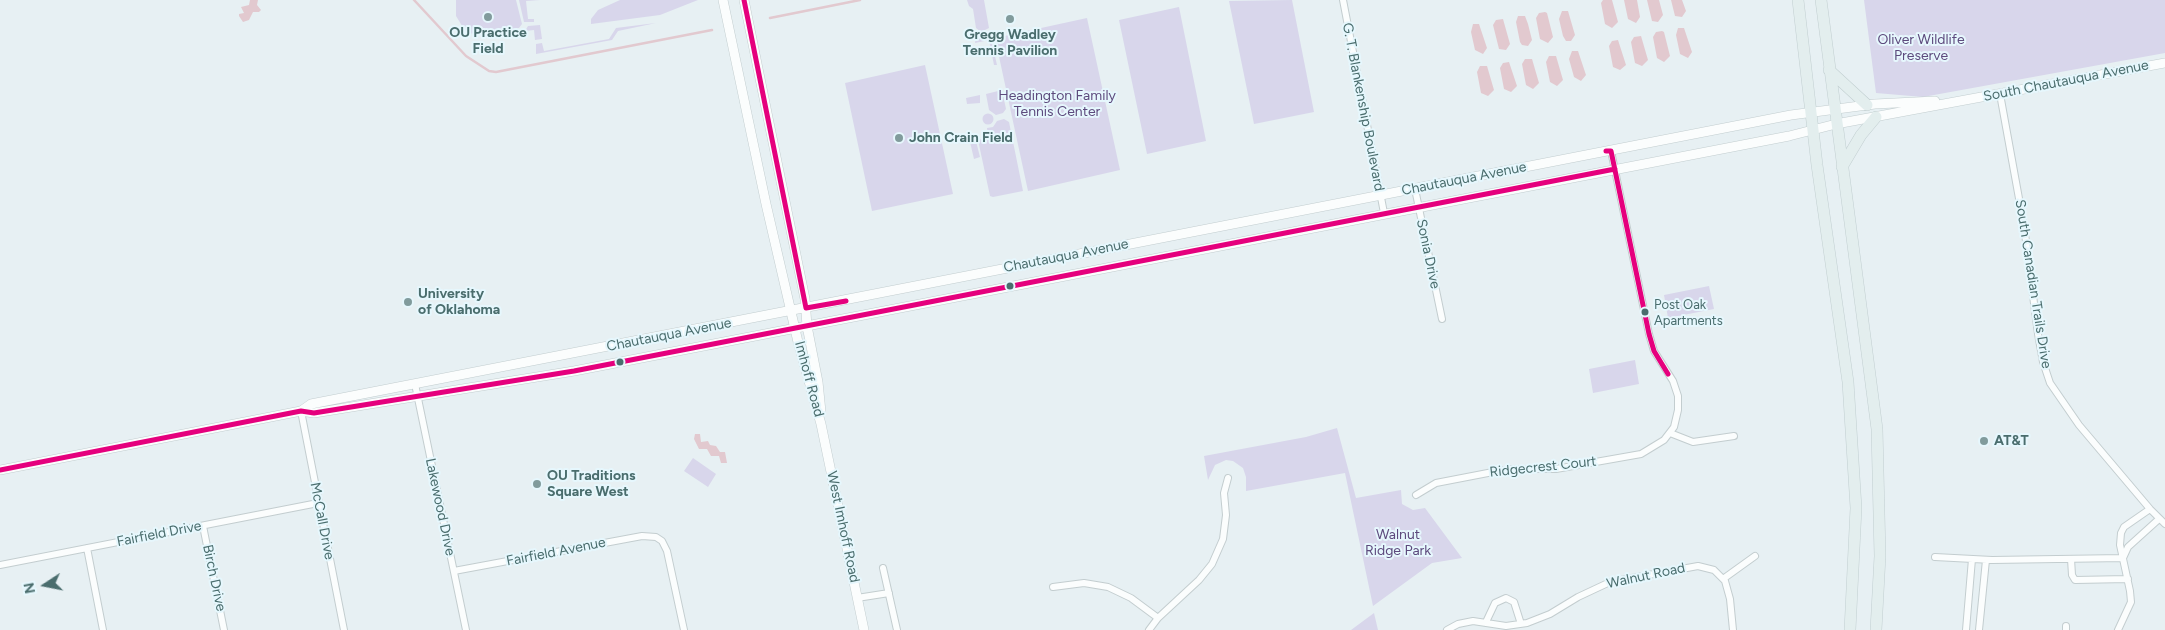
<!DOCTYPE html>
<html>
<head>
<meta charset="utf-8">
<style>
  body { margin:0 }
  #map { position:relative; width:2165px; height:630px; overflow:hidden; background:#e7f0f3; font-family:Figtree,sans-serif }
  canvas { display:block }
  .north { position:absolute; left:20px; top:560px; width:50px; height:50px; -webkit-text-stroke:4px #e6f7fd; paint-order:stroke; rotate:259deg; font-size:14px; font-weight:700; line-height:20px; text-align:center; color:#4a6d6d }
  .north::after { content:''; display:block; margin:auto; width:18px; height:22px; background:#4a6d6d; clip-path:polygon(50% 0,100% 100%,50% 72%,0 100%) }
</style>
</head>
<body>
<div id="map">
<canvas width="2165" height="630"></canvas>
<div class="north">N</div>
</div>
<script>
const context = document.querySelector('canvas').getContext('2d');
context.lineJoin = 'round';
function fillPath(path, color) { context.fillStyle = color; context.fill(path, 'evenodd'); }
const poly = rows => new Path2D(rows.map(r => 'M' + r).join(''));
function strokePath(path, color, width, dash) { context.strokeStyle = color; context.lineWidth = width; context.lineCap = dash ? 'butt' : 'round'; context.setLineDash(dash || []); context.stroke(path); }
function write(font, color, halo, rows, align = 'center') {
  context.font = font + ' Figtree,sans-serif'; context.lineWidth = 4; context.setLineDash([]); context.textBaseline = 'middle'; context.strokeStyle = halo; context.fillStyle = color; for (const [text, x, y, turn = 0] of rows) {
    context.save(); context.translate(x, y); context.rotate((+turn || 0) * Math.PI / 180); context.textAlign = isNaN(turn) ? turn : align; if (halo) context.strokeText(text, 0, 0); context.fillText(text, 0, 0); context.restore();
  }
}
fillPath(poly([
  [456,0,516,0,522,24,519,28,467,34,456,16],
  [519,0,540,0,526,1,528,19,534,19,534,22,524,22],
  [620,0,698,0,660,15,591,24,591,19,598,10],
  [967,0,984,0,989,28,981,32,976,28,973,9,969,6],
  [1292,0,1314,112,1254,124,1229,1],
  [1864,0,2165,0,2165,53,1923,97,1876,93],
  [1179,7,1206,141,1147,154,1119,20],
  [1087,18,1120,170,1028,191,995,38],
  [656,23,618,31,612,40,536,54,536,44,542,43,544,51,609,39,616,28],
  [540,25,542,39,535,40,534,30,525,31,528,26],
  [985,35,991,39,997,65,994,65,989,40,975,43,976,36],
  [925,65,953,194,872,211,845,83],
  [1002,90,1006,109,1003,113,996,115,989,110,986,94],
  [980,95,980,103,967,104,966,98],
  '982.5 119a5.5 5.5 0 1 1 11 0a5.5 5.5 0 1 1-11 0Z',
  [1004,119,1009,122,1023,191,993,197,990,196,978,140,988,138,987,128,993,127,997,121],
  [976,141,980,157,974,159,970,142],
  [1709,286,1714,309,1668,318,1664,295],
  [1635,360,1639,384,1593,393,1589,369],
  [1337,428,1356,498,1401,490,1402,504,1413,510,1425,508,1462,558,1432,563,1373,606,1345,473,1246,491,1246,477,1243,468,1233,461,1226,460,1215,465,1208,480,1204,456,1306,437],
  [693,458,716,474,708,487,684,471],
  [1374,613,1378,630,1351,630]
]), '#d8d6eb');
fillPath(poly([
  [250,0,258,0,257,5,261,10,259,12,253,12,249,20,243,22,239,16,239,14,244,13,241,7,249,5],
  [1603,0,1612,0,1618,22,1612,28,1605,24,1601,3],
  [1624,0,1637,0,1640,17,1636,23,1628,19],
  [1647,0,1659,0,1663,15,1658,22,1652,21],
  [1671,0,1682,0,1686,11,1682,17,1675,16],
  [1562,11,1568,11,1575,35,1571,41,1566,41,1563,36,1559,19],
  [1545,12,1547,13,1553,37,1548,43,1540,39,1536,18,1539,13],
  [1518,16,1525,16,1528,24,1532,40,1528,46,1522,45,1520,42,1516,22],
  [1503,19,1510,44,1506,50,1499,49,1493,25,1496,20],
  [1473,24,1479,24,1487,48,1483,54,1475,50,1471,32],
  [1678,28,1684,28,1692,52,1688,58,1680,54,1676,35],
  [1662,31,1664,32,1670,56,1664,62,1657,58,1653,37,1656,32],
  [1641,36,1648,60,1642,66,1635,63,1631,42,1634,37],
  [1618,40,1626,65,1620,70,1613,67,1609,46,1612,41],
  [1572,51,1578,51,1586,75,1581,81,1574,77,1569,59],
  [1549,56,1556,56,1563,80,1557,86,1550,82,1546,62],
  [1525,59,1532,59,1539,83,1533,89,1526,85,1522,64],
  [1509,62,1517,86,1511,92,1504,89,1500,68,1503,63],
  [1480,66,1487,66,1494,90,1488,96,1481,93,1477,72],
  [695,434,700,434,701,442,708,441,710,445,716,446,720,452,725,452,727,463,721,463,719,456,711,456,707,449,699,449,694,439]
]), '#e2c9cf');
strokePath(poly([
  [414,0,466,56,489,71,496,72,712,30],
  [770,18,860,0]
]), '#e2c9cf', 2.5);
const street = poly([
  [1343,0,1384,213],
  [2000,94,2024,226,2038,334,2043,362,2050,383,2079,425,2150,509,2165,524],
  [1415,189,1442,319],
  [415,384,466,630],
  [301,411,344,630],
  [1670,433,1693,442,1734,436],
  [1416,495,1436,483,1493,472,1513,469,1556,469,1641,454,1664,440,1674,427,1678,410,1678,396,1673,381,1654,351,1649,334,1611,151],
  [203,526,224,630],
  [87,548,103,630],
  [1935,557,1992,560,2123,558],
  [2123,558,2128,547,2159,519],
  [2071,559,2072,575,2075,580,2128,579],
  [0,565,318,503],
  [883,568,897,630],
  [454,571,642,536,656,537,662,541,667,551,684,630],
  [1723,579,1755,556],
  [1053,587,1084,583,1108,587,1131,598,1158,618],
  [857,598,889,593],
  [1486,622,1495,603,1506,598,1514,602,1521,624],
  [1149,630,1158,618,1199,580,1212,564,1223,539,1226,515,1224,493,1228,478],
  [1447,630,1458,624,1473,621,1506,626,1527,623,1550,614,1578,597,1610,582,1698,566,1714,570,1725,581,1730,599,1733,630],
  [1966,630,1972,559],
  [1979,630,1986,560],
  [2066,630,2066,626],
  [2118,630,2131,602,2130,591,2120,545,2121,533,2124,527,2150,509]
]);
const secondary = poly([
  [723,0,766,204,798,342,821,424,864,630],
  [744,0,805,299,807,326,818,382,821,412],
  [301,411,311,404,1791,115,1875,104,1935,101],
  [0,470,301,411,314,413,574,371,1789,136,1836,124,2165,63]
]);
const highway = poly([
  [1798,0,1817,165,1848,382,1856,508,1850,630],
  [1821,0,1877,429,1880,556,1876,630],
  [1829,70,1867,105],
  [1842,167,1861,135,1876,117]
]);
strokePath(street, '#c3cdcf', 8);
strokePath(secondary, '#c2cdcf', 10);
strokePath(highway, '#c1ced0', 12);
strokePath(street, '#fbfdfd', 6);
strokePath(secondary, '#fbfdfd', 9);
strokePath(highway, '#e3eeee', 11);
strokePath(poly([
  [744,0,806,308,846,301],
  [1606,151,1611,151,1649,334,1654,351,1668,374],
  [0,470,301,411,314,413,574,371,1615,169]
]), '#e5007d', 5);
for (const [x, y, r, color] of [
  [488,17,5,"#819b9c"],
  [1010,19,5,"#819b9c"],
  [899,138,5,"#819b9c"],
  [1010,286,4.5,"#4a6d6d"],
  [408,302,5,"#819b9c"],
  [1645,312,4.5,"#4a6d6d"],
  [620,362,4.5,"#4a6d6d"],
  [1984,441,5,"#819b9c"],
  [537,484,5,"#819b9c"]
]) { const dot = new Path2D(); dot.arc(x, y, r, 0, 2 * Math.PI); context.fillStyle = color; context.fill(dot); strokePath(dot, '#e6f7fd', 2); }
write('13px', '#4a6d6d', '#e6f7fd', [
  ["Post Oak",1654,305],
  ["Apartments",1654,321]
], 'left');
write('bold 14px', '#4a6d6d', '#e6f7fd', [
  ["OU Practice",488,33,"center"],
  ["Field",488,49,"center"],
  ["Gregg Wadley",1010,35,"center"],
  ["Tennis Pavilion",1010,51,"center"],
  ["John Crain Field",909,138],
  ["University",418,294],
  ["of Oklahoma",418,310],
  ["AT&T",1994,441],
  ["OU Traditions",547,476],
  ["Square West",547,492]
], 'left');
write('14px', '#5d4a7d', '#e6f7fd', [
  ["Oliver Wildlife",1921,40],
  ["Preserve",1921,56],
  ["Headington Family",1057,96],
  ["Tennis Center",1057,112],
  ["Walnut",1398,535],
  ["Ridge Park",1398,551]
]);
write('14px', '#4a6d6d', '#e6f7fd', [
  ["South Chautauqua Avenue",2066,81,-11],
  ["G. T. Blankenship Boulevard",1363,107,79],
  ["Chautauqua Avenue",1464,179,-11],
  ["Sonia Drive",1428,254,78],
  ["Chautauqua Avenue",1066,256,-11],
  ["South Canadian Trails Drive",2033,284,81],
  ["Chautauqua Avenue",669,335,-11],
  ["Imhoff Road",809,379,75],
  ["Ridgecrest Court",1543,467,-6],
  ["Lakewood Drive",440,507,78],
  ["McCall Drive",322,521,79],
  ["West Imhoff Road",843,527,78],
  ["Fairfield Drive",159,534,-11],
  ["Fairfield Avenue",556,552,-11],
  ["Walnut Road",1646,576,-12],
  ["Birch Drive",214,578,78]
]);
</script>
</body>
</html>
